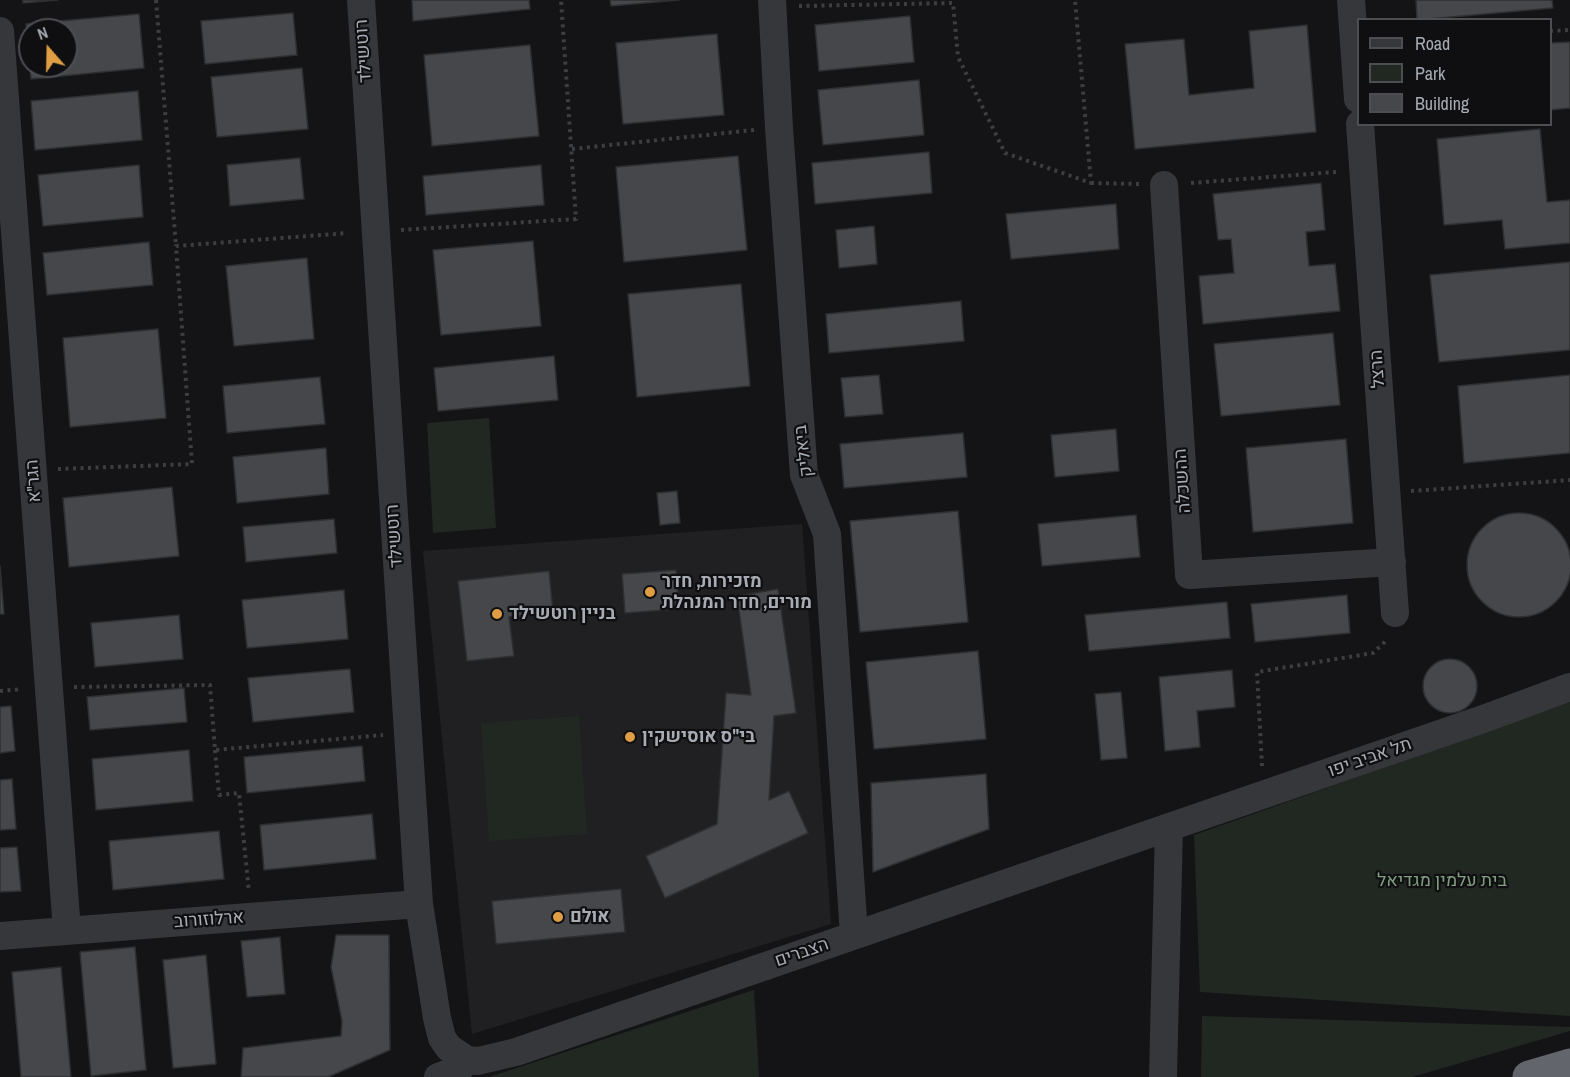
<!DOCTYPE html>
<html>
<head>
<meta charset="utf-8">
<style>
  body { margin:0 }
  #map { position:relative; width:1570px; height:1077px; overflow:hidden; background:#141416; font-family:"Archivo Narrow",sans-serif }
  canvas { display:block }
  .legend { position:absolute; left:1357px; top:18px; width:195px; height:108px; box-sizing:border-box; background:#0f0f11; border:2px solid #4c4e52; margin:0; padding:8px 10px; list-style:none; font-size:18px; color:#a7acb4 }
  .legend li { display:flex; align-items:center; gap:12px; height:30px }
  .legend b { width:30px; border:2px solid #4c4e52 }
  .north { position:absolute; left:18px; top:18px; width:60px; height:60px; box-sizing:border-box; background:#0f0f11; border:2px solid #4c4e52; border-radius:50%; rotate:340deg; font-size:16px; font-weight:700; line-height:24px; text-align:center; color:#a7acb4 }
  .north::after { content:''; display:block; margin:auto; width:21px; height:27px; background:#df9e43; clip-path:polygon(50% 0,100% 100%,50% 72%,0 100%) }
</style>
</head>
<body>
<div id="map">
<canvas width="1570" height="1077"></canvas>
<ul class="legend">
<li><b style="height:8px;background:#36373a"></b>Road</li>
<li><b style="height:16px;background:#212821"></b>Park</li>
<li><b style="height:16px;background:#46474a"></b>Building</li>
</ul>
<div class="north">N</div>
</div>
<script>
const context = document.querySelector('canvas').getContext('2d');
context.lineJoin = 'round';
function fillPath(path, color) { context.fillStyle = color; context.fill(path, 'evenodd'); }
const poly = rows => new Path2D(rows.map(r => 'M' + r).join(''));
function strokePath(path, color, width, dash) { context.strokeStyle = color; context.lineWidth = width; context.lineCap = dash ? 'butt' : 'round'; context.setLineDash(dash || []); context.stroke(path); }
function write(font, color, halo, rows, align = 'center') {
  context.font = font + ' "Archivo Narrow",Heebo,sans-serif'; context.lineWidth = 4.5; context.setLineDash([]); context.textBaseline = 'middle'; context.strokeStyle = halo; context.fillStyle = color; for (const [text, x, y, turn = 0] of rows) {
    context.save(); context.translate(x, y); context.rotate((+turn || 0) * Math.PI / 180); context.textAlign = isNaN(turn) ? turn : align; if (halo) context.strokeText(text, 0, 0); context.fillText(text, 0, 0); context.restore();
  }
}
fillPath(poly([
  [802,524,831,924,472,1034,423,551]
]), '#202022');
fillPath(poly([
  [489,418,496,528,433,533,427,423],
  [1570,702,1570,1016,1200,992,1194,835],
  [579,716,587,834,489,841,481,723],
  [754,990,759,1077,489,1077],
  [1202,1016,1570,1027,1570,1031,1412,1077,1201,1077]
]), '#212821');
const building = poly([
  [23,0,58,0,23,3,23,0],
  [412,0,529,0,530,9,413,21,412,0],
  [610,0,679,0,611,6,610,0],
  [1416,0,1552,0,1553,8,1417,20,1416,0],
  [293,13,297,55,205,64,201,21,293,13],
  [139,14,144,68,31,79,26,24,139,14],
  [30,30,66,30,66,66,30,66,30,30],
  [910,16,914,62,819,71,815,25,910,16],
  [1307,25,1316,132,1135,149,1125,44,1184,39,1189,95,1254,88,1249,31,1307,25],
  [717,34,724,115,623,124,616,43,717,34],
  [1570,42,1570,108,1550,110,1550,43,1570,42],
  [530,45,539,136,432,146,424,55,530,45],
  [302,68,308,129,217,137,211,77,302,68],
  [919,80,924,135,823,145,818,90,919,80],
  [138,91,142,140,35,150,31,101,138,91],
  [1540,129,1547,202,1570,200,1570,243,1505,249,1502,220,1444,225,1437,139,1540,129],
  [929,152,932,193,815,204,812,163,929,152],
  [738,156,747,250,624,262,616,167,738,156],
  [300,158,304,199,230,206,227,165,300,158],
  [139,165,143,217,43,226,38,175,139,165],
  [541,165,544,205,426,215,423,176,541,165],
  [1321,183,1325,230,1306,232,1309,266,1335,264,1340,311,1203,324,1199,276,1234,273,1231,239,1218,240,1213,194,1321,183],
  [1116,204,1119,249,1011,259,1006,214,1116,204],
  [874,226,877,264,839,268,836,230,874,226],
  [533,241,541,326,441,335,433,250,533,241],
  [149,242,153,285,47,295,43,253,149,242],
  [307,258,314,339,234,346,226,266,307,258],
  [1570,262,1570,350,1439,362,1430,275,1570,262],
  [741,284,750,386,637,397,628,294,741,284],
  [961,301,964,341,829,353,826,314,961,301],
  [158,329,166,418,70,427,63,338,158,329],
  [1333,333,1340,405,1221,416,1214,344,1333,333],
  [554,356,558,400,438,411,434,368,554,356],
  [879,375,883,414,845,417,841,378,879,375],
  [1570,375,1570,453,1464,463,1458,386,1570,375],
  [320,377,325,424,227,433,223,386,320,377],
  [1116,429,1119,471,1055,477,1051,435,1116,429],
  [963,433,967,477,844,488,840,444,963,433],
  [1346,439,1353,523,1253,532,1246,448,1346,439],
  [326,448,329,494,237,503,233,457,326,448],
  [172,487,179,556,69,567,63,498,172,487],
  [677,491,680,523,660,525,657,493,677,491],
  [958,511,968,622,860,632,850,521,958,511],
  '1467 565a52 52 0 1 1 104 0a52 52 0 1 1-104 0Z',
  [1136,515,1140,557,1042,566,1038,524,1136,515],
  [334,519,337,553,246,562,243,527,334,519],
  [0,566,4,614,0,614,0,566],
  [676,570,679,609,625,613,622,574,676,570],
  [549,571,553,612,509,617,514,656,467,661,458,581,549,571],
  [778,589,796,713,774,716,769,800,789,791,808,833,665,898,646,856,717,824,726,693,751,695,737,596,778,589],
  [344,590,348,639,247,648,242,600,344,590],
  [1347,595,1350,633,1255,642,1251,604,1347,595],
  [1227,602,1230,638,1089,651,1085,615,1227,602],
  [179,615,183,659,95,667,91,623,179,615],
  [978,651,986,739,874,749,866,662,978,651],
  '1423 686a27 27 0 1 1 54 0a27 27 0 1 1-54 0Z',
  [350,669,354,712,253,722,248,678,350,669],
  [1232,670,1235,707,1197,711,1200,747,1165,751,1159,677,1232,670],
  [184,688,187,722,90,730,87,697,184,688],
  [1121,692,1127,758,1101,760,1095,694,1121,692],
  [11,706,15,751,0,753,0,707,11,706],
  [362,746,365,781,247,793,244,757,362,746],
  [189,750,193,801,96,810,92,759,189,750],
  [986,774,989,829,873,872,871,783,986,774],
  [12,779,16,829,0,830,0,780,12,779],
  [372,814,376,859,264,870,260,825,372,814],
  [219,831,224,879,113,890,109,841,219,831],
  [17,847,21,891,0,892,0,848,17,847],
  [621,889,625,932,496,944,492,901,621,889],
  [336,935,389,935,390,1050,328,1077,241,1077,243,1048,341,1036,342,1021,331,967,336,935],
  [280,937,285,994,247,997,241,941,280,937],
  [135,947,146,1070,91,1076,80,952,135,947],
  [206,955,216,1064,173,1068,163,960,206,955],
  [61,967,71,1077,21,1077,12,972,61,967]
]);
fillPath(building, '#46474a');
strokePath(building, '#2e2f31', 1.5);
strokePath(poly([
  [156,0,176,246],
  [799,6,953,3,958,57,1005,153,1091,183,1075,0],
  [1550,31,1570,30],
  [572,149,754,130],
  [1091,183,1139,184],
  [1191,183,1336,172],
  [401,230,576,219,561,0],
  [58,469,192,464,176,246,348,233],
  [1411,491,1570,480],
  [74,687,210,685,215,750,383,735],
  [0,691,22,689],
  [215,750,219,795,239,793,249,892],
  [1262,766,1257,672,1373,653,1388,639]
]), '#3c3e41', 4, [3, 4.5]);
strokePath(poly([
  [361,0,419,904,437,1018,442,1038,449,1048,467,1060,478,1061,516,1052,1486,718,1570,687],
  [772,0,779,128,804,475,827,534,854,935],
  [1351,0,1358,99],
  [0,31,67,931],
  [1360,124,1395,613],
  [1164,185,1189,575,1392,562],
  [0,936,419,904],
  [438,1077,454,1071,461,1067,467,1060],
  [1163,1077,1169,827]
]), '#36373a', 28);
strokePath(poly([
  [1529,1077,1570,1065]
]), '#62656b', 33);
for (const [x, y, r, color] of [
  [650,592,6,"#df9e43"],
  [497,614,6,"#df9e43"],
  [630,737,6,"#df9e43"],
  [558,917,6,"#df9e43"]
]) { const dot = new Path2D(); dot.arc(x, y, r, 0, 2 * Math.PI); context.fillStyle = color; context.fill(dot); strokePath(dot, '#0f0f11', 2); }
write('18px', '#a7acb4', '#0f0f11', [
  ["רוטשילד",364,51,-94],
  ["הרצל",1378,369,-94],
  ["ביאליק",804,451,-97],
  ["הגר\"א",34,481,-94],
  ["ההשכלה",1183,481,-94],
  ["רוטשילד",395,536,-94],
  ["תל אביב יפו",1370,758,-19],
  ["ארלוזורוב",209,920,-4],
  ["הצברים",802,953,-19]
]);
write('bold 18px', '#a7acb4', '#0f0f11', [
  ["מזכירות, חדר",662,582],
  ["מורים, חדר המנהלת",662,603],
  ["בניין רוטשילד",509,614],
  ["בי\"ס אוסישקין",642,737],
  ["אולם",570,917]
], 'left');
write('18px', '#819e80', '#0f0f11', [
  ["בית עלמין מגדיאל",1442,881]
]);
</script>
</body>
</html>
